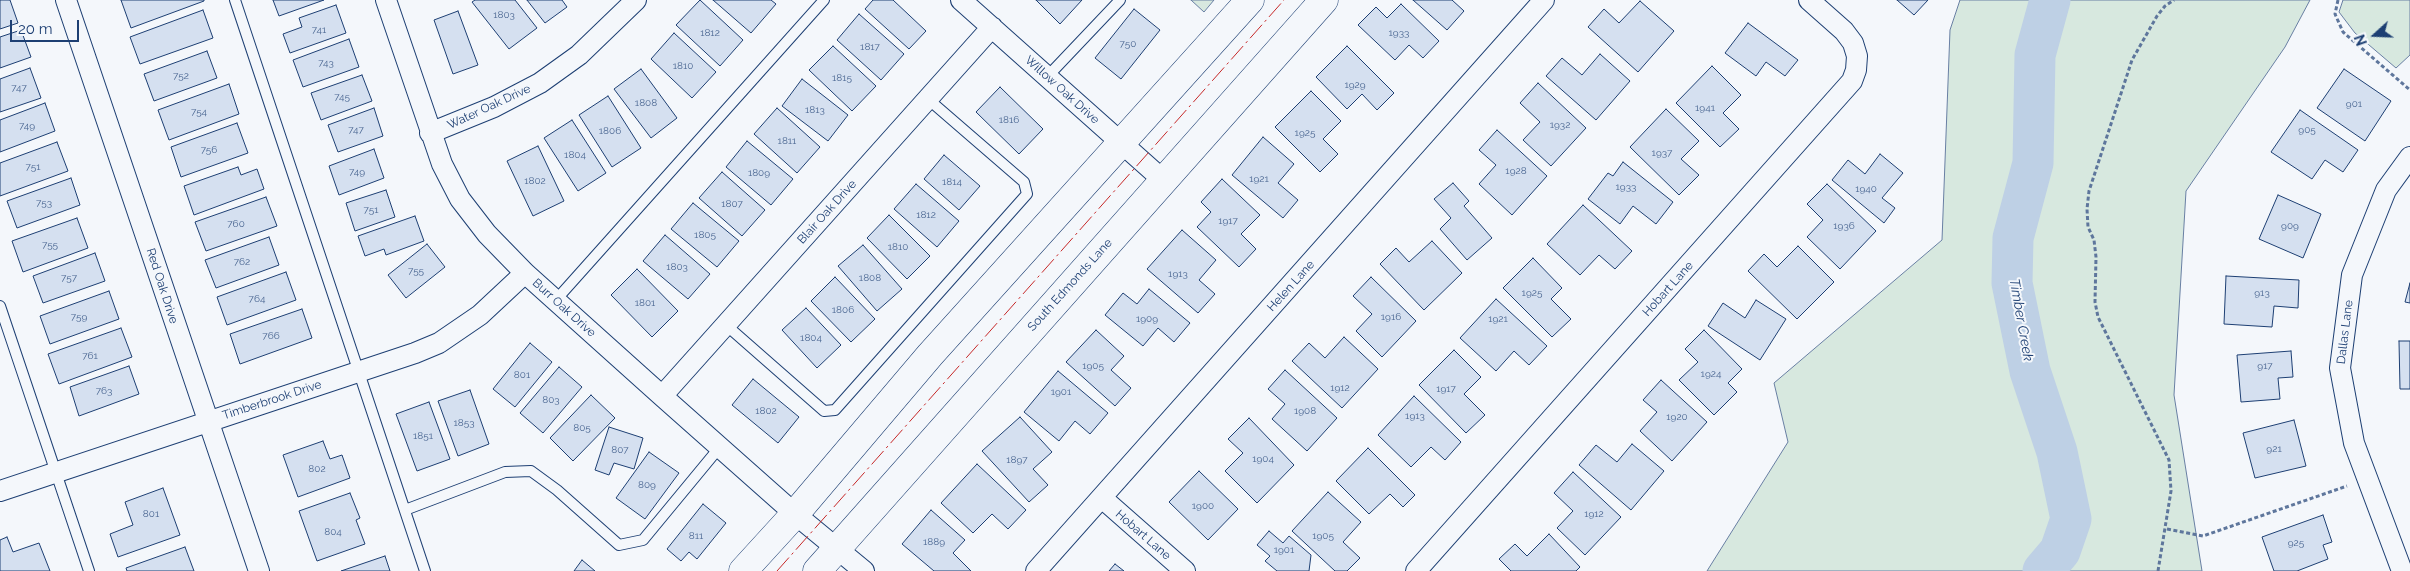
<!DOCTYPE html>
<html>
<head>
<meta charset="utf-8">
<style>
  body { margin:0 }
  #map { position:relative; width:2410px; height:571px; overflow:hidden; background:#f4f7fb; font-family:Raleway,sans-serif }
  canvas { display:block }
  .north { position:absolute; left:2350px; top:10px; width:50px; height:50px; -webkit-text-stroke:4px #f4f7fb; paint-order:stroke; rotate:250deg; font-size:14px; font-weight:700; line-height:20px; text-align:center; color:#1d3f73 }
  .north::after { content:''; display:block; margin:auto; width:18px; height:22px; background:#1d3f73; clip-path:polygon(50% 0,100% 100%,50% 72%,0 100%) }
  .scale { position:absolute; left:10px; top:20px; width:69px; height:22px; box-sizing:border-box; border:2px solid #1d3f73; border-top:0; padding-left:6px; font-size:15px; line-height:18px; white-space:nowrap; color:#1d3f73; -webkit-text-stroke:4px #f4f7fb; paint-order:stroke }
</style>
</head>
<body>
<div id="map">
<canvas width="2410" height="571"></canvas>
<div class="north">N</div>
<div class="scale">20 m</div>
</div>
<script>
const context = document.querySelector('canvas').getContext('2d');
context.lineJoin = 'round';
function fillPath(path, color) { context.fillStyle = color; context.fill(path, 'evenodd'); }
const poly = rows => new Path2D(rows.map(r => 'M' + r).join(''));
function strokePath(path, color, width, dash) { context.strokeStyle = color; context.lineWidth = width; context.lineCap = dash ? 'butt' : 'round'; context.setLineDash(dash || []); context.stroke(path); }
function write(font, color, halo, rows, align = 'center') {
  context.font = font + ' Raleway,sans-serif'; context.lineWidth = 4; context.setLineDash([]); context.textBaseline = 'middle'; context.strokeStyle = halo; context.fillStyle = color; for (const [text, x, y, turn = 0] of rows) {
    context.save(); context.translate(x, y); context.rotate((+turn || 0) * Math.PI / 180); context.textAlign = isNaN(turn) ? turn : align; if (halo) context.strokeText(text, 0, 0); context.fillText(text, 0, 0); context.restore();
  }
}
const green = poly([
  [1191,0,1214,0,1204,12,1191,0],
  [1960,0,2310,0,2285,47,2186,191,2174,395,2202,571,1707,571,1788,442,1774,383,1942,240,1950,30,1960,0],
  [2343,0,2410,0,2410,55,2396,68,2355,33,2339,12,2343,0]
]);
fillPath(green, '#d7e8df');
strokePath(green, '#687fa3', 1);
strokePath(poly([
  [2043,571,2060,551,2071,519,2057,452,2030,371,2012,283,2013,238,2033,163,2035,55,2050,0]
]), '#bed0e5', 41);
const building = poly([
  [0,0,10,0,18,23,0,29,0,0],
  [121,0,204,0,204,1,131,28,121,0],
  [273,0,324,0,279,16,273,0],
  [475,0,515,0,537,28,509,49,472,2,475,0],
  [527,0,562,0,567,7,545,23,527,0],
  [700,0,743,40,720,66,676,25,700,0],
  [713,0,771,0,776,4,751,33,713,0],
  [873,0,893,0,926,31,909,49,865,9,873,0],
  [1036,0,1082,0,1060,24,1036,0],
  [1413,0,1452,0,1464,11,1447,30,1413,0],
  [1897,0,1928,0,1914,15,1897,0],
  [1640,1,1674,31,1638,72,1588,27,1604,9,1619,23,1640,1],
  [1401,4,1439,41,1423,58,1409,45,1395,60,1358,25,1376,7,1387,18,1401,4],
  [336,5,346,33,290,53,283,34,302,27,299,18,336,5],
  [1134,9,1160,30,1121,79,1095,58,1134,9],
  [203,10,213,38,140,64,130,37,203,10],
  [458,11,478,65,453,74,434,20,458,11],
  [859,14,904,54,881,80,837,40,859,14],
  [1748,23,1798,60,1785,76,1766,62,1756,76,1725,53,1748,23],
  [21,30,31,57,0,68,0,37,21,30],
  [674,33,716,72,692,98,651,59,674,33],
  [349,39,359,67,303,87,293,60,349,39],
  [833,46,876,86,852,111,809,70,833,46],
  [1347,46,1394,93,1377,110,1362,94,1347,109,1316,77,1347,46],
  [207,51,217,78,154,101,144,74,207,51],
  [1600,54,1630,81,1596,120,1546,76,1562,58,1582,75,1600,54],
  [1712,66,1741,95,1723,113,1739,129,1720,147,1676,103,1712,66],
  [30,68,41,98,0,112,0,79,30,68],
  [641,69,677,118,651,138,614,89,641,69],
  [2344,69,2391,101,2365,141,2317,108,2344,69],
  [362,75,372,101,321,120,311,93,362,75],
  [802,79,848,115,828,141,782,106,802,79],
  [1538,83,1586,128,1551,166,1523,140,1540,122,1520,103,1538,83],
  [229,84,239,114,169,140,158,110,229,84],
  [1000,87,1043,129,1019,154,976,112,1000,87],
  [1311,91,1341,121,1323,139,1338,154,1320,172,1275,127,1311,91],
  [608,96,641,148,612,167,579,115,608,96],
  [45,103,55,131,0,152,0,120,45,103],
  [374,108,383,136,338,152,328,125,374,108],
  [777,108,820,147,797,173,754,134,777,108],
  [1666,109,1699,141,1681,159,1699,175,1679,195,1630,147,1666,109],
  [2300,110,2358,150,2343,172,2325,160,2312,179,2271,152,2300,110],
  [572,120,606,173,578,191,544,138,572,120],
  [237,123,248,153,181,177,171,147,237,123],
  [1497,130,1547,176,1512,215,1479,184,1496,165,1479,150,1497,130],
  [1263,137,1294,164,1278,183,1298,200,1283,218,1232,175,1263,137],
  [747,141,793,179,771,205,726,167,747,141],
  [57,142,68,171,0,196,0,163,57,142],
  [538,146,564,201,533,216,507,161,538,146],
  [374,149,384,178,339,195,329,166,374,149],
  [1880,154,1903,173,1882,198,1895,208,1884,223,1832,180,1848,160,1865,174,1880,154],
  [944,155,980,186,959,210,924,179,944,155],
  [1623,162,1673,202,1656,224,1633,206,1620,224,1588,199,1608,173,1613,176,1623,162],
  [238,167,241,175,257,169,264,189,194,215,184,186,238,167],
  [722,172,765,210,742,236,699,198,722,172],
  [71,178,80,205,17,228,7,201,71,178],
  [1222,179,1260,215,1241,234,1256,249,1239,267,1197,227,1211,212,1201,202,1222,179],
  [1453,183,1469,201,1464,206,1492,238,1467,260,1440,229,1451,218,1434,199,1453,183],
  [916,184,959,221,937,247,894,209,916,184],
  [1827,184,1876,231,1840,269,1807,237,1823,220,1807,204,1827,184],
  [386,190,395,217,355,231,346,203,386,190],
  [2278,195,2321,214,2303,258,2259,239,2278,195],
  [266,197,277,226,206,251,195,222,266,197],
  [693,203,739,241,717,267,671,229,693,203],
  [1583,205,1632,251,1615,269,1599,255,1580,275,1547,244,1583,205],
  [889,215,930,256,907,279,867,238,889,215],
  [415,216,424,241,386,255,384,249,365,256,358,236,415,216],
  [77,218,88,248,23,272,12,241,77,218],
  [1182,230,1216,260,1199,280,1215,294,1198,313,1147,269,1182,230],
  [665,235,710,274,688,299,643,261,665,235],
  [269,237,279,265,216,288,205,260,269,237],
  [1432,241,1462,273,1424,310,1380,264,1396,248,1409,262,1432,241],
  [427,244,445,267,406,298,388,275,427,244],
  [863,245,902,289,877,311,838,266,863,245],
  [1798,246,1834,282,1797,319,1748,271,1764,254,1777,267,1798,246],
  [95,253,105,281,43,303,33,276,95,253],
  [1533,258,1562,288,1551,299,1571,319,1552,337,1503,288,1533,258],
  [637,269,678,311,652,337,611,295,637,269],
  [286,272,296,300,227,325,217,297,286,272],
  [2226,276,2299,280,2298,308,2274,306,2272,327,2224,324,2226,276],
  [835,277,875,319,851,342,811,301,835,277],
  [1371,277,1416,321,1382,357,1356,331,1372,314,1353,296,1371,277],
  [2410,283,2410,303,2405,302,2410,283],
  [1149,289,1190,323,1174,342,1158,328,1143,346,1105,315,1123,293,1137,304,1149,289],
  [109,291,119,319,50,344,40,316,109,291],
  [1496,299,1547,346,1529,365,1514,351,1496,371,1460,338,1496,299],
  [1756,300,1786,319,1760,360,1708,326,1723,303,1745,318,1756,300],
  [806,308,841,345,817,368,782,330,806,308],
  [302,309,312,338,240,364,230,334,302,309],
  [121,328,132,357,59,384,48,354,121,328],
  [1096,330,1124,356,1111,370,1131,388,1115,406,1066,362,1096,330],
  [1704,330,1742,369,1728,383,1737,392,1714,415,1679,380,1698,362,1685,349,1704,330],
  [1344,337,1378,369,1342,408,1292,361,1309,343,1325,358,1344,337],
  [2399,341,2410,341,2410,389,2400,389,2399,341],
  [530,343,552,362,515,407,493,389,530,343],
  [1454,350,1481,377,1464,394,1485,415,1466,433,1419,385,1454,350],
  [2291,351,2293,377,2278,378,2280,399,2241,402,2237,355,2291,351],
  [129,366,139,394,79,416,70,387,129,366],
  [559,367,582,387,543,433,520,413,559,367],
  [1285,370,1337,418,1307,451,1272,419,1285,404,1268,389,1285,370],
  [1058,371,1108,413,1090,434,1075,421,1059,441,1024,412,1058,371],
  [753,379,799,417,778,443,732,405,753,379],
  [1661,380,1707,422,1672,461,1640,431,1657,412,1643,400,1661,380],
  [470,390,489,444,458,456,438,401,470,390],
  [591,395,615,418,573,461,550,438,591,395],
  [1414,396,1461,442,1445,460,1431,447,1411,467,1378,435,1414,396],
  [429,402,450,459,417,471,396,414,429,402],
  [1020,417,1052,452,1033,469,1048,485,1029,502,982,451,1020,417],
  [1249,418,1294,465,1257,503,1225,471,1243,453,1228,439,1249,418],
  [2294,420,2306,466,2255,478,2243,433,2294,420],
  [609,427,643,438,634,469,614,463,609,475,595,470,609,427],
  [323,441,330,459,342,455,350,478,298,497,283,455,323,441],
  [1632,444,1664,471,1631,510,1579,465,1596,445,1617,462,1632,444],
  [1368,448,1415,495,1403,507,1390,494,1369,514,1336,481,1368,448],
  [649,452,679,473,645,519,616,498,649,452],
  [977,464,1026,510,1008,529,992,514,973,533,941,503,977,464],
  [1199,471,1238,509,1208,540,1169,502,1199,471],
  [1573,472,1621,517,1585,555,1557,528,1573,511,1554,493,1573,472],
  [163,488,180,535,118,557,110,534,133,525,125,502,163,488],
  [1328,492,1361,522,1343,542,1360,558,1347,571,1335,571,1292,531,1328,492],
  [350,493,360,518,356,520,365,544,317,561,299,511,350,493],
  [703,504,726,523,697,559,689,552,681,561,667,549,703,504],
  [931,510,965,540,953,553,971,571,934,571,902,544,931,510],
  [2323,515,2332,542,2323,545,2328,559,2297,571,2274,571,2262,537,2323,515],
  [1269,531,1283,543,1289,536,1311,555,1309,571,1277,571,1265,561,1270,556,1257,545,1269,531],
  [1549,534,1580,567,1576,571,1511,571,1499,559,1515,544,1527,556,1549,534],
  [7,537,13,552,39,543,50,571,0,571,0,540,7,537],
  [185,547,194,571,127,571,126,568,185,547],
  [385,556,390,571,341,571,385,556],
  [582,560,595,571,574,571,582,560],
  [1115,564,1124,571,1109,571,1115,564]
]);
fillPath(building, '#d5e0f0');
strokePath(building, '#1d3f73', 1);
const service = poly([
  [235,0,425,571],
  [1047,77,1120,0],
  [555,301,824,0],
  [0,306,89,571],
  [726,325,824,411,835,410,1027,194,1024,182,928,99],
  [405,510,505,472,531,471,557,490,619,545,643,540,719,448]
]);
const minor = poly([
  [66,0,259,571],
  [386,0,442,164,460,199,487,234,525,273,662,396,795,514,864,571],
  [961,0,1163,180],
  [430,133,494,107,540,83,579,55,636,0],
  [662,396,992,27],
  [0,491,415,353,439,343,480,315,525,273],
  [1102,498,1185,571],
  [1036,571,1544,0],
  [1416,571,1852,81,1856,70,1857,56,1853,43,1844,31,1809,0],
  [2402,571,2354,443,2340,368,2352,275,2386,190,2410,157]
]);
const secondary = poly([
  [743,571,795,514,930,355,1250,0],
  [817,571,1324,0]
]);
strokePath(service, '#1d3f73', 12);
strokePath(minor, '#1d3f73', 22);
strokePath(secondary, '#1d3f73', 29);
strokePath(poly([
  [2338,0,2335,14,2343,32,2410,90],
  [2167,529,2203,536,2347,486],
  [2158,571,2171,491,2169,460,2098,317,2095,302,2096,257,2094,240,2088,227,2087,209,2089,191,2132,60,2157,16,2165,6,2174,0]
]), '#5e769c', 3, [4, 2.5]);
strokePath(service, '#f4f7fb', 10);
strokePath(minor, '#f4f7fb', 20);
strokePath(secondary, '#f4f7fb', 28);
strokePath(poly([
  [777,571,1284,0]
]), '#c62828', 1, [18, 4, 2.5, 4]);
write('10px', '#4b6792', null, [
  ["1803",504,15],
  ["741",319,30],
  ["1812",710,33],
  ["1933",1399,33],
  ["750",1128,44],
  ["1817",870,47],
  ["743",326,63],
  ["1810",683,66],
  ["752",181,76],
  ["1815",842,78],
  ["1929",1355,85],
  ["747",19,88],
  ["745",342,97],
  ["1808",646,103],
  ["901",2354,104],
  ["1941",1705,108],
  ["1813",815,110],
  ["754",199,112],
  ["1816",1009,120],
  ["1932",1560,125],
  ["749",27,126],
  ["747",356,130],
  ["905",2307,130],
  ["1806",610,131],
  ["1925",1305,133],
  ["1811",787,141],
  ["756",209,150],
  ["1937",1662,153],
  ["1804",575,155],
  ["751",33,167],
  ["1928",1516,171],
  ["749",357,172],
  ["1809",759,173],
  ["1921",1259,179],
  ["1802",535,181],
  ["1814",952,182],
  ["1933",1626,187],
  ["1940",1866,189],
  ["753",44,203],
  ["1807",732,204],
  ["751",371,210],
  ["1812",926,215],
  ["1917",1228,221],
  ["760",236,224],
  ["1936",1844,226],
  ["909",2290,226],
  ["1805",705,235],
  ["755",50,245],
  ["1810",898,247],
  ["762",242,262],
  ["1803",677,267],
  ["755",416,271],
  ["1913",1178,274],
  ["757",69,278],
  ["1808",870,278],
  ["1925",1532,293],
  ["913",2262,293],
  ["764",257,299],
  ["1801",645,303],
  ["1806",843,310],
  ["759",79,317],
  ["1916",1391,317],
  ["1909",1147,319],
  ["1921",1498,319],
  ["766",271,336],
  ["1804",811,338],
  ["761",90,356],
  ["1905",1093,366],
  ["917",2265,366],
  ["1924",1711,374],
  ["801",522,375],
  ["1912",1340,388],
  ["1917",1446,389],
  ["763",104,391],
  ["1901",1061,392],
  ["803",551,400],
  ["1802",766,411],
  ["1908",1305,411],
  ["1913",1415,416],
  ["1920",1677,417],
  ["1853",464,423],
  ["805",582,428],
  ["1851",423,436],
  ["921",2274,449],
  ["807",620,450],
  ["1904",1263,459],
  ["1897",1017,460],
  ["802",317,469],
  ["809",647,485],
  ["1900",1203,506],
  ["801",151,514],
  ["1912",1594,514],
  ["804",333,532],
  ["811",696,536],
  ["1905",1323,536],
  ["1889",934,542],
  ["925",2296,543],
  ["1901",1284,550]
]);
write('12px', '#1d3f73', '#f4f7fb', [
  ["Willow Oak Drive",1062,90,42],
  ["Water Oak Drive",489,107,-25],
  ["Blair Oak Drive",827,212,-48],
  ["South Edmonds Lane",1070,285,-48],
  ["Red Oak Drive",162,286,72],
  ["Helen Lane",1291,286,-48],
  ["Hobart Lane",1668,289,-48],
  ["Burr Oak Drive",564,308,42],
  ["Dallas Lane",2345,332,-83],
  ["Timberbrook Drive",272,400,-18],
  ["Hobart Lane",1143,535,41]
]);
write('italic 14px', '#1d3f73', '#f4f7fb', [
  ["Timber Creek",2021,320,80]
]);
</script>
</body>
</html>
